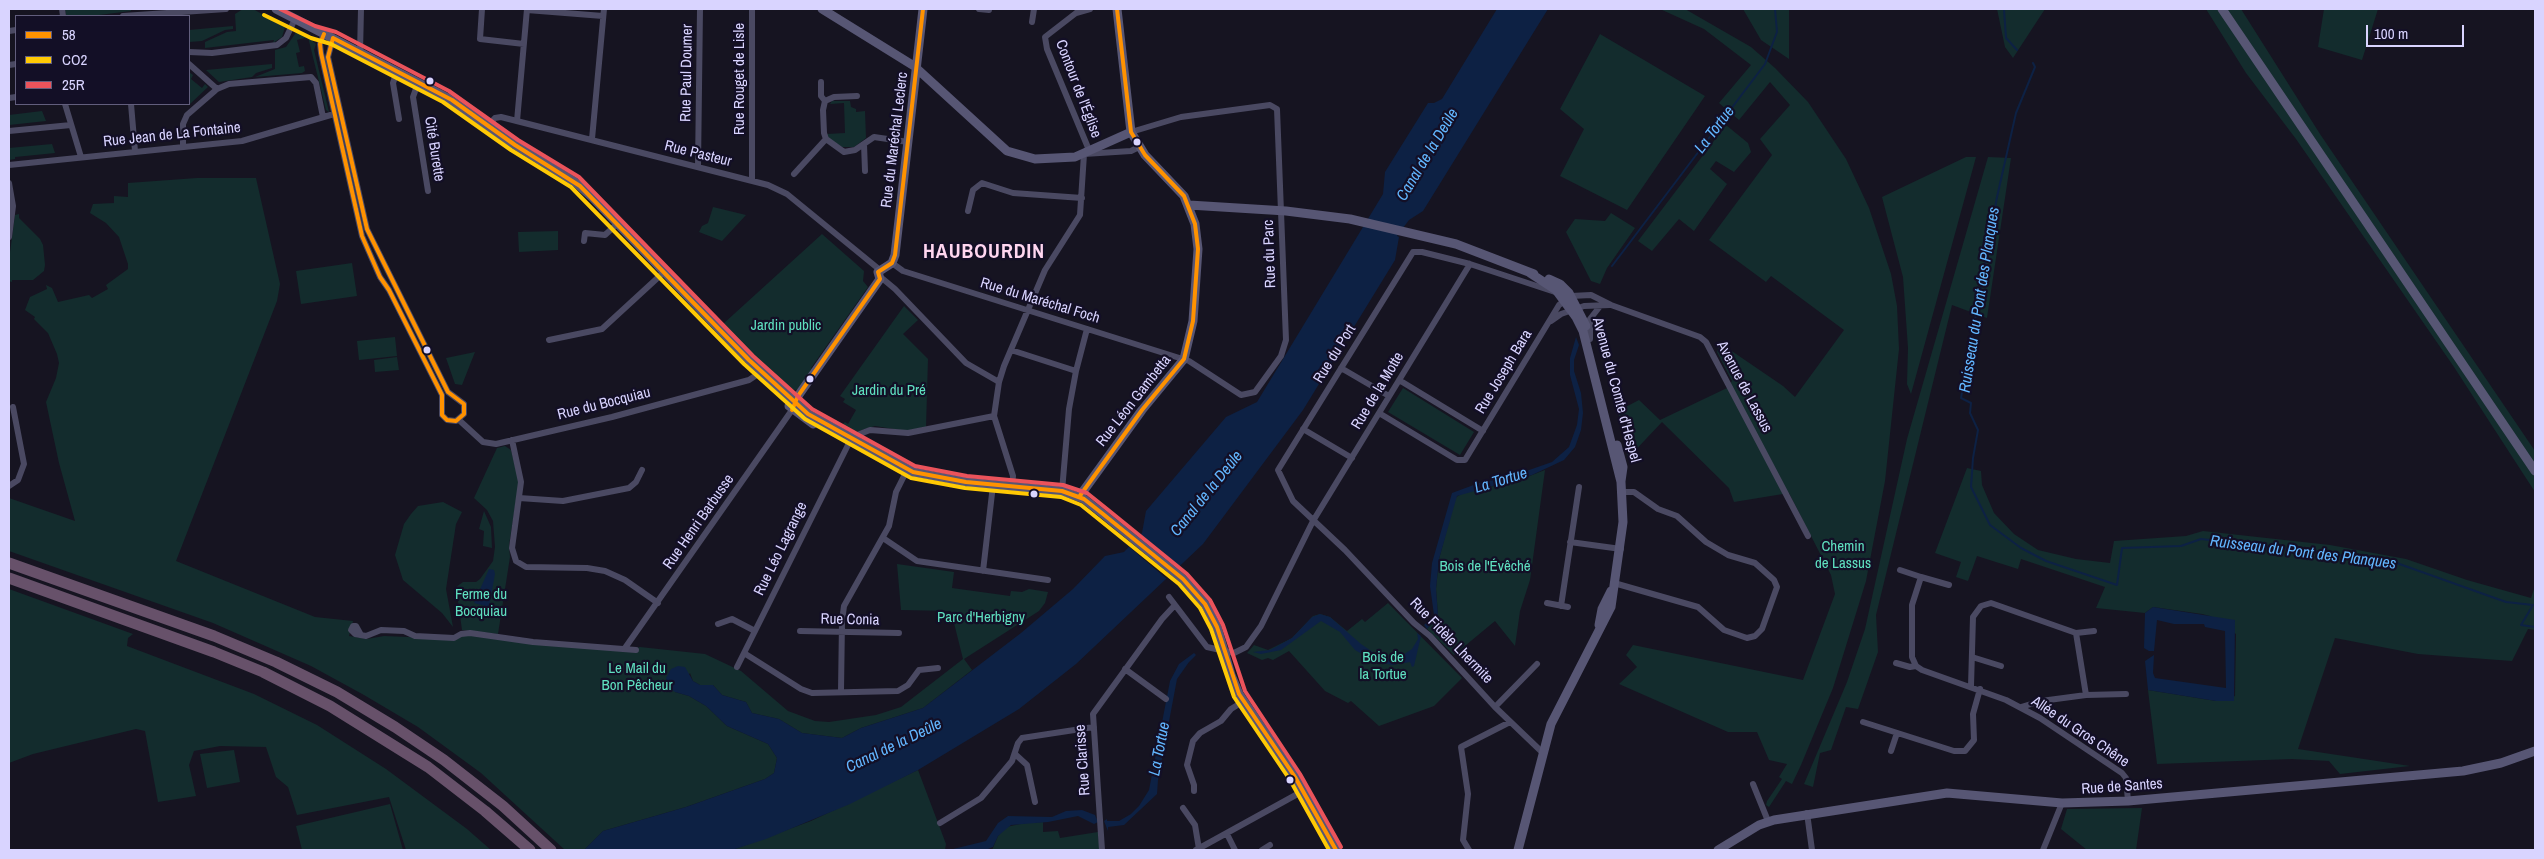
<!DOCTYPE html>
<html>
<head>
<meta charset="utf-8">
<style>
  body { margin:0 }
  #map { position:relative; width:2544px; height:859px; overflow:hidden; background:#161421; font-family:"Archivo Narrow",sans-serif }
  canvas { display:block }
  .frame { position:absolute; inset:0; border:10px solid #d9d4ff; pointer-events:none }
  .legend { position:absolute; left:15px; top:15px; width:175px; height:90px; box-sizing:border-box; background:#130f26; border:1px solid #625e7d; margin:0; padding:6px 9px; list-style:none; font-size:15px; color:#d9d4ff }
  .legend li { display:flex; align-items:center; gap:10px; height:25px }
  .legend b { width:25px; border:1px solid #625e7d }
  .scale { position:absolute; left:2366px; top:25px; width:98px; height:22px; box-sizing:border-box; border:2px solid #d9d4ff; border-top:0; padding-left:6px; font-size:15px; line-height:18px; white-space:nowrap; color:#d9d4ff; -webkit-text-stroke:4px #130f26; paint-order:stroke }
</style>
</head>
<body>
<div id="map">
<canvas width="2544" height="859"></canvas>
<div class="frame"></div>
<ul class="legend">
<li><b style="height:6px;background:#ff9200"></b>58</li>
<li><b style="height:6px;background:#ffc904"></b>CO2</li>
<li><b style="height:6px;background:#eb535b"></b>25R</li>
</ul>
<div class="scale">100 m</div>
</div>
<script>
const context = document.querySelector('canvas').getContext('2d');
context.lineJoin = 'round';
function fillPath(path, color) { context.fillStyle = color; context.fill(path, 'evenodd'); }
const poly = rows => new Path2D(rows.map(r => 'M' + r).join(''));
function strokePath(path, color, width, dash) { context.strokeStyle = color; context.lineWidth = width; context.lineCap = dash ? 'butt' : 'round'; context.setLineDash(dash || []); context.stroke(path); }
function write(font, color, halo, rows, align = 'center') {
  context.font = font + ' "Archivo Narrow",sans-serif'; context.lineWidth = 4.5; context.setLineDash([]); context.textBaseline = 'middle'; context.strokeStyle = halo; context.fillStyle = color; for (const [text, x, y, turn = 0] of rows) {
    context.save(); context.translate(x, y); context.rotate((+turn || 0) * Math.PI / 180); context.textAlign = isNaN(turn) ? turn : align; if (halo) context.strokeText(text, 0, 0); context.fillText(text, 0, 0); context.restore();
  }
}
fillPath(poly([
  [65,9,131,9,131,11,91,16,66,16],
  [243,9,253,9,285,27,282,37,273,43,274,40,205,48,205,42,227,32,236,31,235,14],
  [1660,9,1685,9,1751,47,1775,68,1808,102,1846,159,1869,208,1891,274,1897,306,1899,349,1885,481,1866,581,1833,688,1801,765,1792,784,1786,781,1769,807,1766,805,1767,801,1782,779,1779,777,1787,764,1769,760,1757,732,1728,732,1619,684,1637,667,1626,655,1633,645,1803,680,1835,594,1831,575,1789,493,1734,502,1729,488,1662,422,1628,458,1618,411,1639,400,1660,420,1727,388,1732,381,1717,352,1720,343,1783,386,1795,397,1844,330,1771,276,1766,282,1709,240,1772,155,1760,139,1790,105,1770,82,1739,120,1719,103,1751,65,1704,29],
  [1743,9,1789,9,1789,59,1761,40],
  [1997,9,2045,9,2013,58,2005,47],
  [2206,9,2241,9,2320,134,2535,451,2535,492,2454,367,2296,139,2246,73],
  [2324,9,2378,9,2362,60,2318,47],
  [233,26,233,29,225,30,202,41,189,42,189,30],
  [297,31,308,37,316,44,314,50,329,112,326,110,308,37,297,40,300,52,296,53,299,67,304,66,305,71,302,73,255,77,275,69,275,50,286,47],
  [1600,34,1705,96,1627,210,1560,176,1584,129,1560,109],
  [272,64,272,68,256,73,252,77,219,82,206,70],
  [189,72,193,75,191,79,202,88,205,84,208,87,190,104],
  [832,101,850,101,851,107,856,109,856,112,865,111,866,138,854,147,842,147,828,138,827,134,845,133,844,103,830,104],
  [42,111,46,121,9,125,9,115],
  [1726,125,1748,143,1751,152,1734,172,1716,161,1710,169,1727,184,1694,231,1679,219,1652,251,1638,241],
  [52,144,55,153,15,157,15,159,9,160,9,148],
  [1966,157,1976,157,1911,394,1907,384,1908,348,1903,277,1882,197],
  [1988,157,2011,158,1987,318,1952,305,1876,615,1878,652,1858,709,1846,707,1831,750,1820,753,1813,787,1804,784,1847,682,1865,629,1907,439],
  [197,178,256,178,280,284,277,301,176,561,315,617,353,621,349,636,367,639,384,636,456,639,465,635,624,651,640,647,705,654,741,671,788,711,815,721,829,722,876,715,901,707,963,659,951,611,901,610,897,564,954,572,952,588,1010,596,1011,591,1022,592,1029,589,1048,592,1045,603,1039,611,964,659,972,670,923,708,861,728,842,738,802,733,779,719,752,713,746,702,722,695,713,685,700,685,693,681,690,673,675,692,689,696,706,706,727,726,768,744,777,758,774,773,765,779,686,807,603,831,584,850,565,850,481,773,418,727,364,695,311,666,213,623,9,551,9,498,75,521,59,463,46,402,56,378,59,363,57,354,48,333,34,319,35,317,25,310,30,297,47,289,46,285,52,288,58,302,89,295,92,298,108,289,106,285,128,269,128,264,119,237,106,223,90,213,93,204,114,203,114,196,128,197,128,183],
  [713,207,746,215,722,241,699,232,702,226,708,223],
  [1611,213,1635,228,1607,268,1600,284,1591,281,1566,232,1575,219,1605,221],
  [19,214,19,218,40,239,43,245,45,265,44,271,33,280,12,280,12,282,9,281,9,260,15,215],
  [558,231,558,250,519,252,518,232],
  [822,234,864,271,863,281,868,287,811,368,814,370,802,387,796,390,787,389,762,366,723,324],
  [352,263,357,296,301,304,296,271],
  [904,306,918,320,903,334,928,359,926,427,906,431,875,426,852,433,840,426,845,422,848,424,856,410,843,402,845,399,840,396],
  [395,337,397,356,359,360,357,341],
  [475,352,462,385,455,384,446,358],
  [397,357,399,370,375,372,374,360],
  [1403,388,1474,432,1460,455,1388,412],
  [505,446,511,450,519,482,509,545,510,557,498,634,462,630,456,587,463,582,476,582,480,579,493,561,495,547,493,521,487,510,474,498,497,448],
  [1967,468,1981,471,1982,485,1994,513,2014,534,2038,550,2076,559,2110,563,2114,541,2186,536,2203,531,2330,545,2406,559,2467,580,2531,598,2535,586,2535,630,2528,629,2512,661,2418,654,2335,638,2298,749,2410,766,2340,774,2329,761,2292,759,2157,764,2148,690,2216,701,2235,696,2236,634,2210,616,2202,614,2153,607,2145,613,2096,608,2105,587,2021,559,2018,569,1977,556,1968,581,1956,577,1961,562,1935,553],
  [1545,470,1530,580,1520,611,1515,646,1495,621,1454,655,1427,629,1438,616,1436,589,1439,559,1455,498,1464,492,1514,482],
  [443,502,462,512,456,524,446,589,453,627,442,613,403,580,395,555,404,524,411,514,418,506],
  [484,511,491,527,492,548,483,546,484,531,479,529],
  [9,589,133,634,128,638,127,646,254,694,317,725,386,769,467,829,491,850,406,850,389,797,297,815,288,787,276,777,266,747,220,746,194,751,189,765,196,796,158,802,145,731,136,729,33,754,9,763],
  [1388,603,1462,678,1434,706,1379,726,1351,701,1348,703,1325,691,1289,651,1273,660,1268,658,1262,660,1247,653,1254,645,1268,650,1292,638,1313,616,1320,614,1330,617,1347,631,1362,619,1365,622],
  [234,750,240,782,207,788,200,754],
  [918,770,946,844,945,850,732,850,811,821],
  [390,804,403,850,302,850,296,826],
  [2142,808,2136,850,2087,850,2061,829,2067,809],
  [1043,822,1043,832,1058,831,1060,838,1098,832,1100,850,992,850,998,836,1006,827,1025,823]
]), '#132c2d');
fillPath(poly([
  [1497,9,1548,9,1423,211,1409,220,1397,236,1399,237,1395,260,1303,410,1203,544,1076,664,1019,709,918,770,850,804,766,839,732,850,584,850,603,831,686,807,765,779,774,773,777,758,768,744,727,726,706,706,689,696,675,692,669,687,666,678,671,669,678,666,685,667,693,681,700,685,713,685,722,695,746,702,752,713,779,719,802,733,842,738,861,728,923,708,1021,633,1073,589,1105,556,1124,552,1142,533,1146,511,1226,417,1257,402,1383,194,1385,172,1428,103,1434,103,1442,99],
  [1576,337,1579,345,1574,360,1574,371,1581,393,1583,413,1581,430,1575,447,1564,460,1532,475,1457,496,1439,559,1436,589,1438,616,1427,629,1424,625,1434,615,1430,586,1432,563,1452,493,1479,483,1512,476,1552,462,1569,447,1577,425,1579,409,1570,375,1570,358],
  [489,569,494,570,495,574,489,607,474,603],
  [2153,607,2235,620,2234,701,2216,701,2148,690,2145,661,2154,655,2153,673,2155,678,2226,688,2225,631,2205,627,2204,624,2174,624,2157,620,2154,651,2149,651,2144,648,2145,613],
  [1320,614,1330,617,1361,644,1377,655,1389,659,1403,655,1412,649,1418,639,1417,633,1421,636,1414,666,1412,667,1410,662,1392,665,1374,661,1355,650,1340,632,1321,621,1281,650,1261,654,1253,652,1270,650,1292,638,1312,617],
  [1194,653,1196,655,1189,662,1177,679,1158,780,1157,794,1124,825,1108,827,1108,831,1104,821,1107,819,1107,821,1119,821,1131,814,1139,806,1149,790,1170,681,1179,664],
  [1082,810,1095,815,1098,822,1094,824,1078,816,1048,822,1011,825,998,836,993,847,988,849,949,850,986,841,998,823,1008,816,1052,817,1066,811]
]), '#0d2144');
fillPath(poly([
  [1139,533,1182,568,1168,580,1127,545]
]), '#161421');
strokePath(poly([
  [2004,9,2006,38,2017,50],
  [2033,63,2035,67,2016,113,1997,197,1961,398,1971,403,1970,413,1978,430,1973,458,1971,487,1990,525,2021,548,2046,561,2117,585,2122,548,2181,546,2201,539,2391,561,2506,602,2533,605,2521,625,2535,627],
  [1612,266,1765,64,1777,32,1775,9]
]), '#0d2144', 2);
strokePath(poly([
  [62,9,63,16],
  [482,9,480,39,524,44],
  [979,9,989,10],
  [527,10,603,16],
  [123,16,226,9],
  [1032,22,1034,9],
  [9,31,16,30],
  [324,34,320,44,321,53,362,236,380,277,389,290,442,395,442,415,447,420,456,421,464,414,464,404,448,392,367,229,328,57,333,38],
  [189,52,212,53,277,45,286,38,295,19],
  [360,53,361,9],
  [189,64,217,89],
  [9,65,16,64],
  [397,71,393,83,399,119],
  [821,82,821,96,825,101],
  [418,83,413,97,428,191],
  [9,98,16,97],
  [65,104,81,157],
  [131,104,135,151],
  [517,121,527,9],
  [488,126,495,118,501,117,768,185,787,194,880,270],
  [9,131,71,125],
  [592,139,604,9],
  [826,139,844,152,855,150,874,137,908,142],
  [864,144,865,171],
  [183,146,183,124,187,115,217,89,229,84,311,77,316,83,323,117],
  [1089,150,1047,49,1045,37,1076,13,1090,9],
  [9,165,242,141,334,114],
  [698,167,700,9],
  [794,174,826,139,824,133,823,110,825,101,834,97,857,96],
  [752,180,752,9],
  [9,183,13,206,9,237],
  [968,211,973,190,982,183,1013,193,1082,198],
  [584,241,585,233,605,235,618,223],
  [892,263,903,271,1189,361,1241,395,1255,392,1281,356,1286,340,1277,109,1270,105,1181,117,1131,132],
  [883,279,895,289,966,363,999,382],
  [1551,321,1561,314,1584,306,1610,305],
  [1590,339,1590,319,1601,305],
  [549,340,602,329,664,272],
  [1011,350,1076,371],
  [1341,368,1389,396],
  [1399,380,1483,431],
  [1379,413,1457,460,1465,460,1559,305,1571,296,1591,295,1611,305,1700,337,1706,342,1808,536],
  [459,420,483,442,496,444,612,417,749,380,761,372],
  [1303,429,1352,458],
  [512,440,521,482,512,548,516,561,526,567,587,568,605,571,625,580,658,603],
  [9,486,18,480,24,464,13,407],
  [1012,486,1013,476,994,416,999,382,1004,366,1045,270,1080,215,1084,154,1131,151,1139,147],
  [1062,491,1069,409,1076,371,1087,329],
  [519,498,563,501,629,488,636,482,642,470],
  [883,538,917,561,1048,580],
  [1570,542,1621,549],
  [1900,570,1921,577],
  [983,571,993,485],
  [1614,583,1698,607,1724,630,1747,638,1755,636,1762,629,1777,587,1774,580,1755,563,1728,555,1706,542,1677,516,1658,509,1634,492,1622,492],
  [1949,585,1921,577,1912,605,1912,657,1916,666,1922,670,2006,700,2040,718,2122,773,2126,778,2128,801],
  [1169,597,1207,647,1234,653,1246,647,1261,626,1313,521,1470,264],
  [1547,603,1568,607],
  [1561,606,1579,487],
  [718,624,732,619,755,631],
  [800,631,899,633],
  [2076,633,2094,631],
  [361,635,356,626,353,626,351,630,355,634,366,636,381,630,404,631,415,636,454,638,461,634,470,633,533,642,636,650],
  [625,648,792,410],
  [744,653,801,689,812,693,898,691,908,685,919,670,938,668],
  [1972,657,2001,666],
  [1896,663,1910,667,1916,666],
  [737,667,852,437,870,430,908,433,994,416],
  [1125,669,1166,699],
  [1971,686,1973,617,1981,606,1991,603,2076,633,2086,695],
  [841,691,842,621,844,606,889,526,896,492,907,470],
  [1495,707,1537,664],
  [2021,707,2041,701,2086,695,2126,694],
  [1863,722,1954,751,1965,751,1974,740,1973,714,1980,689],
  [1891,751,1897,733],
  [1543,753,1495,707,1430,636,1414,623,1345,550,1293,501,1278,470,1413,252,1422,252,1470,264,1555,292],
  [1015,754,1027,765,1035,802],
  [1753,784,1768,821],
  [1194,791,1194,785,1187,765,1193,741,1200,733,1221,721,1231,709,1244,701],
  [1183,808,1195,825,1199,849],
  [1807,813,1812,850],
  [940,823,981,798,1012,761,1018,743,1022,738,1094,727],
  [1227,834,1235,850],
  [1102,850,1093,714,1162,619,1175,605],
  [1196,850,1303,791],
  [1262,850,1270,845],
  [1469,850,1463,840,1468,794,1461,747,1510,722],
  [2043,850,2062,803]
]), '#4a4962', 6);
strokePath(poly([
  [276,9,446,97,515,145,575,182,593,198,749,360,808,414,913,472,966,482,1062,491,1084,499,1103,514,1183,579,1205,604,1217,627,1231,675,1239,694,1295,777,1336,850],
  [822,9,914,66,1007,151,1035,159,1075,157,1131,132],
  [2222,9,2535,471],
  [1189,205,1286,211,1350,219,1456,244,1534,274],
  [880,279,878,272,892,263,895,255,923,9],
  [1549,279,1560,284,1569,293,1586,326],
  [789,406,813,424],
  [793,409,798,396,880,279],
  [1617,445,1623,467,1621,481],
  [1079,497,1142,410,1184,359,1193,321,1198,249,1195,224,1184,196,1145,155,1131,132,1117,9],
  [1599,625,1602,609,1611,591],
  [1518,850,1551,724,1611,607,1623,522,1621,482,1583,331,1576,317,1556,290,1530,273],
  [1718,850,1759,825,1774,820,1947,793,2062,803,2128,801,2463,771,2501,763,2535,751]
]), '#575674', 9);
strokePath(poly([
  [9,563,214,636,276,662,337,692,395,727,444,760,503,806,551,850],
  [9,578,214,652,263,672,330,706,428,767,485,811,530,850]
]), '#67516a', 11);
strokePath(poly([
  [324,34,320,44,321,53,362,236,380,277,389,290,442,395,442,415,447,420,456,421,464,414,464,404,448,392,367,229,328,57,333,38],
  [333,38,452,100,515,145,580,186,749,360,808,414,913,472,966,482,1062,491,1084,499,1103,514,1183,579,1205,604,1217,627,1239,694,1295,777,1336,850],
  [880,279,878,272,892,263,895,255,923,9],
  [792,410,798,396,880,279],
  [1079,497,1142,410,1184,359,1193,321,1198,249,1195,224,1184,196,1145,155,1131,132,1117,9]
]), '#ff9200', 4);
strokePath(poly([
  [264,15,311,38,331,44,443,102,511,150,571,187,744,364,805,419,911,478,965,488,1061,497,1081,505,1179,584,1200,608,1211,629,1234,697,1290,780,1329,850]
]), '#ffc904', 4);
strokePath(poly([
  [280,9,315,26,336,32,449,91,518,140,579,177,753,356,812,409,915,466,967,476,1063,485,1087,493,1107,509,1187,574,1210,600,1223,625,1245,691,1300,774,1341,847]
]), '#eb535b', 4);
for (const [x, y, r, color] of [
  [430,81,4.5,"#d9d4ff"],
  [1137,142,4.5,"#d9d4ff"],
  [427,350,4.5,"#d9d4ff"],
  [810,379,4.5,"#d9d4ff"],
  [1034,494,4.5,"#d9d4ff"],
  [1290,780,4.5,"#d9d4ff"]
]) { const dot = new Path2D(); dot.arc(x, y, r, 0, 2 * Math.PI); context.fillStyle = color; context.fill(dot); strokePath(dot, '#130f26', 2); }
write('15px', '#d9d4ff', '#130f26', [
  ["Rue Paul Doumer",687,73,-89],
  ["Rue Rouget de Lisle",740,79,-90],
  ["Contour de l'Église",1078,89,69],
  ["Rue Jean de La Fontaine",172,135,-6],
  ["Rue du Maréchal Leclerc",895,140,-83],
  ["Cité Burette",434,149,81],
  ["Rue Pasteur",698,154,14],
  ["Rue du Parc",1270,254,-92],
  ["Rue du Maréchal Foch",1040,301,17],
  ["Rue du Port",1335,354,-58],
  ["Rue Joseph Bara",1504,372,-59],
  ["Avenue de Lassus",1744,387,62],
  ["Avenue du Comte d'Hespel",1616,390,75],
  ["Rue de la Motte",1378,391,-59],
  ["Rue Léon Gambetta",1134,401,-52],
  ["Rue du Bocquiau",604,404,-14],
  ["Rue Henri Barbusse",699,522,-55],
  ["Rue Léo Lagrange",781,549,-64],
  ["Rue Conia",850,620,1],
  ["Rue Fidèle Lhermite",1451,641,46],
  ["Allée du Gros Chêne",2080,732,34],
  ["Rue Clarisse",1083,760,-94],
  ["Rue de Santes",2122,787,-4]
]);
write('15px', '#5fe0c0', '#130f26', [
  ["Jardin public",786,326],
  ["Jardin du Pré",889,391],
  ["Chemin",1843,547],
  ["de Lassus",1843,564],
  ["Bois de l'Évêché",1485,567],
  ["Ferme du",481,595],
  ["Bocquiau",481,612],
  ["Parc d'Herbigny",981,618],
  ["Bois de",1383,658],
  ["la Tortue",1383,675],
  ["Le Mail du",637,669],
  ["Bon Pêcheur",637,686]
]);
write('italic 16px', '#62b6ff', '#130f26', [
  ["La Tortue",1715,130,-53],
  ["Canal de la Deûle",1428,155,-59],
  ["Ruisseau du Pont des Planques",1980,300,-81],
  ["La Tortue",1501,481,-17],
  ["Canal de la Deûle",1207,494,-51],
  ["Ruisseau du Pont des Planques",2303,553,7],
  ["Canal de la Deûle",894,746,-26],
  ["La Tortue",1160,749,-79]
]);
context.letterSpacing = '1px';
write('bold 20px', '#ffd6f0', '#130f26', [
  ["HAUBOURDIN",984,253]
]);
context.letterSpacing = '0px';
</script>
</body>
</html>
